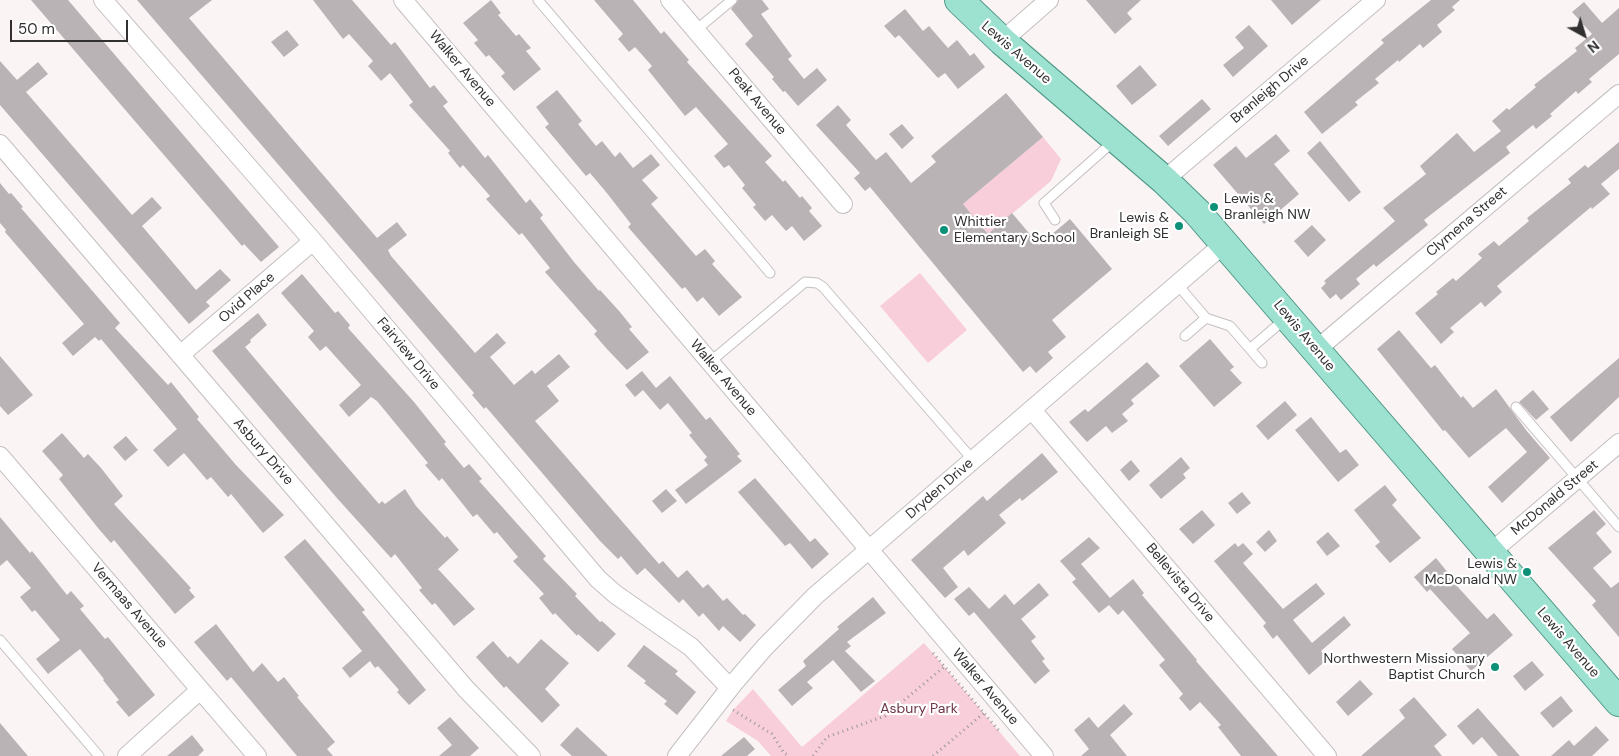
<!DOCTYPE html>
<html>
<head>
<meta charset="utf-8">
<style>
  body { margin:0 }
  #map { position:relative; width:1619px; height:756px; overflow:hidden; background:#faf4f5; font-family:"DM Sans",sans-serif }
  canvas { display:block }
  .north { position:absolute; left:1559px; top:10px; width:50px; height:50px; -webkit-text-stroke:4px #fff; paint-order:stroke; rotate:141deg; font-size:14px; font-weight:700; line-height:20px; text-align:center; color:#323030 }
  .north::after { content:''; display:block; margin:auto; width:18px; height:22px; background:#323030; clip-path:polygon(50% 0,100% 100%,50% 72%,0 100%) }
  .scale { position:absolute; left:10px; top:20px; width:118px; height:22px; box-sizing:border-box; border:2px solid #323030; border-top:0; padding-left:6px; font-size:15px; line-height:18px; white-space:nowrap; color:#323030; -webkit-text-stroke:4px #fff; paint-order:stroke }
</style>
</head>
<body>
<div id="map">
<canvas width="1619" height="756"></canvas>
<div class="north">N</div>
<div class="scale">50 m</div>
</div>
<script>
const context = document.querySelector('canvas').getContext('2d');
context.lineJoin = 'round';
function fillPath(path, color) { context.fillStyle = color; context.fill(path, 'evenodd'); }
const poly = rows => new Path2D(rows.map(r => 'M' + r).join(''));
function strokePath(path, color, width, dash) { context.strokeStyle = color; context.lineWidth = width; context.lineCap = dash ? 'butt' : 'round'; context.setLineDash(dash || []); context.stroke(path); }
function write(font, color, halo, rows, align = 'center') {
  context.font = font + ' "DM Sans",sans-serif'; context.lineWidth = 4.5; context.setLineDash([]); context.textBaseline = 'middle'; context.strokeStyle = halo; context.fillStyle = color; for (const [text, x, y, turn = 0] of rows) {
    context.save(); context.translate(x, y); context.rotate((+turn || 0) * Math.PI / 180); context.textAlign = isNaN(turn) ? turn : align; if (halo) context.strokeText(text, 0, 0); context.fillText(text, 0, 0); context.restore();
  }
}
fillPath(poly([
  [1043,137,1061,159,1051,181,988,234,963,204],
  [920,273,967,330,928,363,880,306],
  [924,643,1020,756,771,756,758,741,726,721,733,710,753,689,802,747]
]), '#f8ceda');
fillPath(poly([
  [31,0,68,0,279,247,261,262,244,244,242,246],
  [137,0,212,0,189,18,377,238,397,222,407,235,388,250,391,256,475,353,497,333,506,343,490,357,514,385,532,370,535,374,559,354,570,367,547,386,559,401,535,421,659,564,663,561,678,578,687,570,703,588,708,584,723,601,727,598,743,615,745,614,756,625,740,642,723,626,719,631,703,613,699,617,683,599,679,603,645,568,637,575,621,556,618,559,600,541,486,407,484,409,472,395,474,393,392,297],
  [313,0,352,0,391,45,395,42,430,88,434,85,448,102,443,106,485,158,488,155,526,203,530,199,543,215,540,218,574,262,599,291,600,290,620,312,632,327,629,329,649,352,627,370,606,348,594,334,597,331,545,272,550,268,522,233,519,235,486,199,490,196,463,165,460,168,448,153,450,151,409,105,413,102,390,73,381,81,368,66,373,61,349,34,343,39],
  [491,0,501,13,498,15,516,36,519,34,531,48,526,51,541,69,514,91,501,76,505,73,489,55,486,57,474,43,478,40,463,23],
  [594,0,633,0,661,34,664,31,689,60,687,62,772,156,765,162,783,182,785,180,800,198,802,196,812,208,809,211,822,226,804,241,792,226,786,231,772,215,765,221,753,207,756,205,742,188,745,185,729,165,724,168,714,156,728,144,696,107,685,116,648,70,652,66,635,47,629,52,618,39,623,34],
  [738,0,762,0,769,9,761,14,792,56,788,59,804,79,817,68,827,80,798,106,785,91,783,92,772,79,774,77,745,44,753,36,731,9],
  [1086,0,1141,0,1127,13,1132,19,1115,34],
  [1271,0,1321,0,1292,25],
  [1431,0,1460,0,1452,7,1455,10,1437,25,1442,32,1423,48,1420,44,1399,62,1398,60,1375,79,1379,83,1355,102,1358,105,1322,134,1304,112,1384,43,1381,40],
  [1584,2,1602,23,1619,8,1619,54,1589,79,1592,82,1578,94,1576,91,1550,114,1552,116,1536,129,1533,125,1506,147,1510,153,1424,220,1428,225,1376,267,1374,264,1356,279,1360,284,1341,300,1336,294,1330,299,1321,288,1326,283,1324,281,1395,221,1383,208,1426,174,1420,166,1457,133,1474,152,1501,131,1492,121,1507,108,1509,110,1536,87,1534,85,1577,51,1575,48,1592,34,1572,12],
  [905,9,923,31,929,26,948,48,957,40,970,56,974,53,985,67,958,89,945,73,938,78,899,35,895,38,884,26],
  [1249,25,1268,46,1233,77,1223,65,1244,48,1235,37],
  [287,30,299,45,284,57,271,42],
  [0,61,17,80,38,62,48,74,26,92,132,215,152,197,162,208,142,226,196,290,220,269,231,280,206,302,210,306,189,324,0,105],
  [1140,65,1157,85,1132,105,1116,86],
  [557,90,582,121,578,124,596,146,602,141,615,157,620,152,633,168,651,154,660,165,642,180,658,198,651,204,696,256,705,249,715,261,712,264,742,297,719,316,703,297,697,302,685,287,682,289,628,227,631,224,606,192,590,173,586,176,545,127,549,124,536,107],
  [1006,93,1043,137,963,204,988,234,1012,213,1039,245,1070,219,1112,269,1052,320,1066,337,1048,352,1053,358,1036,373,1030,366,1023,372,870,187,865,191,854,178,860,173,816,125,838,105,851,120,846,125,876,160,886,152,911,183,936,162,931,156],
  [1202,99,1211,109,1168,146,1159,136],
  [902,124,914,138,902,149,889,134],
  [1276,134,1290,151,1274,164,1299,194,1264,224,1213,165,1236,146,1246,158],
  [1320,141,1361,192,1349,202,1307,153],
  [1619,142,1619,169,1601,184,1610,194,1592,209,1591,207,1497,286,1502,292,1485,307,1481,302,1450,328,1454,332,1441,344,1415,313,1438,294,1436,292,1453,278,1456,281,1482,258,1478,254,1494,241,1499,246,1529,221,1527,218,1571,183,1568,179,1585,165,1588,168],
  [0,183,9,194,11,193,23,207,21,208,120,323,115,328,168,385,171,382,199,417,197,419,236,465,284,515,263,533,231,494,228,497,211,477,207,480,184,453,168,467,153,450,177,429,101,339,99,341,95,337,73,356,62,343,84,324,5,232,6,230,0,223],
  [1312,225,1326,240,1308,257,1294,241],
  [302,274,335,313,338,311,350,325,348,328,414,402,446,442,444,444,464,468,469,464,482,479,479,481,546,556,543,559,577,594,575,596,600,622,602,621,616,634,598,652,578,634,577,636,555,613,553,615,539,598,544,594,513,561,518,557,497,532,494,534,477,514,473,517,442,478,439,481,425,465,428,463,377,401,371,397,349,417,339,405,361,385,326,346,320,351,308,337,314,331,281,293],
  [258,313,267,325,250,340,251,342,245,347,300,412,379,504,382,501,385,504,405,489,416,506,445,538,447,536,459,550,438,569,475,609,454,626,435,603,432,605,419,590,422,588,395,554,391,558,336,497,212,351],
  [1399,330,1431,368,1435,365,1461,398,1463,396,1473,408,1496,389,1526,430,1550,458,1502,503,1488,487,1527,452,1506,428,1469,458,1445,430,1443,431,1377,349],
  [1210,339,1234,367,1230,370,1242,383,1214,407,1179,366],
  [0,356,33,395,8,415,0,406],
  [1619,358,1619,397,1571,442,1550,417],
  [1147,362,1160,376,1131,400,1134,404,1122,414,1128,421,1112,433,1106,426,1087,442,1069,422,1085,409,1088,412],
  [642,371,656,388,670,376,706,420,710,417,740,454,737,456,742,461,686,504,675,490,708,465,704,460,707,457,689,435,692,433,668,403,660,410,643,390,635,397,625,385],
  [1533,390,1549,409,1536,420,1519,402],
  [1285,401,1297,415,1268,440,1256,426],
  [1311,417,1340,453,1346,449,1359,465,1338,482,1295,430],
  [62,433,84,458,88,454,101,468,123,496,114,504,191,588,189,590,195,597,175,614,114,540,111,543,98,528,59,479,63,475,42,451],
  [126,436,138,450,125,461,113,447],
  [1042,453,1058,472,1022,501,1020,498,999,515,1006,523,968,556,964,550,943,568,958,587,945,598,911,560,983,496,987,501],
  [1181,457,1190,468,1183,474,1186,478,1161,499,1149,485],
  [1131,460,1140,471,1129,481,1120,470],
  [755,478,810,542,815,538,829,554,812,569,790,543,785,546,738,492],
  [1385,485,1397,500,1392,505,1421,538,1390,563,1375,546,1380,542,1354,510],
  [666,489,677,501,662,513,652,501],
  [1242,492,1251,503,1237,514,1228,503],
  [1202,510,1215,525,1193,544,1179,529],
  [1594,510,1606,524,1596,533,1612,552,1593,568,1611,588,1619,582,1619,637,1592,605,1596,601,1548,548],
  [0,517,30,553,32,551,67,595,71,591,84,606,80,609,105,639,108,637,155,695,129,717,116,702,119,700,103,680,104,679,80,649,48,674,36,659,60,640,35,610,32,612,20,597,31,588,7,560,0,566],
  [1269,530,1277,541,1265,552,1256,542],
  [1328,532,1340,546,1327,556,1316,542],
  [1089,537,1100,548,1081,564,1110,598,1133,579,1144,593,1142,595,1197,660,1196,661,1278,756,1241,756,1218,727,1221,725,1200,702,1190,711,1179,698,1183,694,1159,665,1165,660,1123,610,1118,615,1109,605,1099,613,1072,582,1076,579,1060,561],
  [305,539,365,610,362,612,426,690,409,705,397,692,399,690,378,666,375,668,370,661,350,678,342,668,362,651,284,557],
  [1235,543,1238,547,1243,543,1253,554,1243,563,1283,609,1316,583,1325,594,1293,620,1312,643,1344,616,1351,625,1321,651,1328,659,1309,675,1277,635,1273,639,1263,626,1266,623,1214,561],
  [1436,558,1449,574,1447,575,1487,619,1494,613,1513,635,1471,671,1452,649,1470,633,1430,589,1427,592,1414,577],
  [1039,583,1049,595,1021,619,1036,637,1031,641,1045,659,1042,661,1050,671,1035,684,974,612,969,616,954,599,969,587,989,609,1005,594,1014,605],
  [873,597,886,613,847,642,851,646,845,651,875,681,861,692,833,660,807,682,813,688,792,706,778,690,806,666,803,661,839,629,837,627],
  [216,624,253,672,262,663,278,682,284,677,299,696,297,697,335,742,327,749,333,756,297,756,231,677,227,681,194,642],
  [541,639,569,663,545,689,560,705,542,723,506,686,504,688,476,657,493,641,508,658,510,656,518,664],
  [644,645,678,671,675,674,696,692,677,715,664,704,667,701,644,683,646,681,627,666],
  [1532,661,1544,675,1525,691,1513,676],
  [1360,680,1373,694,1348,716,1336,702],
  [1561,696,1573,711,1553,728,1540,713],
  [1414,697,1447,735,1434,746,1442,756,1361,756,1405,718,1399,710],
  [1124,704,1133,714,1110,735,1127,756,1081,756,1089,749,1074,730,1089,717,1098,728],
  [1478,708,1520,756,1498,756,1482,737,1473,745,1457,726],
  [450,717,479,748,470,756,439,756,452,745,437,728],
  [0,723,28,756,0,756],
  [1596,726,1609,740,1592,756,1551,756,1569,740,1574,746],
  [577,727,608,756,572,756,560,745],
  [192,735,204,750,198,756,167,756],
  [744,737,755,749,747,756,721,756]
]), '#bab3b5');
const service = poly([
  [538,0,770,273],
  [696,30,732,0],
  [1055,220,1044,203,1114,141],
  [1177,284,1206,318,1230,326,1250,349,1286,318],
  [1185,336,1206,318],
  [1250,349,1262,363],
  [710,362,805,282,817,283,823,287,973,460],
  [1516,407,1619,527],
  [0,640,99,756]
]);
const minor = poly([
  [103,0,313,241,598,579,615,594,691,647,730,688],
  [403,0,1044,756],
  [670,0,843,204],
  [1002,41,1049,0],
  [0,144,466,689,531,756],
  [1164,180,1376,0],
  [1316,350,1619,94],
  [180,355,313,241],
  [1032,410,1327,756],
  [0,456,257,756],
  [1490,553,1619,443],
  [127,756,200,690],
  [677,756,733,684,764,648,815,596,1225,243]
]);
const primary = poly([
  [959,0,1002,41,1164,180,1197,212,1619,702]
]);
strokePath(service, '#c5bfc0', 11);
strokePath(minor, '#c5bfc0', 20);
strokePath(primary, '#4d9784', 30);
strokePath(poly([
  [933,653,1000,732],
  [733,710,772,734,784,753,789,756],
  [813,756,827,737,885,716,944,667],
  [933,756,984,713]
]), '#9b9798', 3, [1, 4]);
strokePath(service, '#fff', 9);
strokePath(minor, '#fff', 18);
strokePath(primary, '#9de2d1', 28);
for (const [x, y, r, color] of [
  [1214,207,5,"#0c9077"],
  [1179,226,5,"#0c9077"],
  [944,230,5,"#0c9077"],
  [1527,572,5,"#0c9077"],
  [1495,667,5,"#0c9077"]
]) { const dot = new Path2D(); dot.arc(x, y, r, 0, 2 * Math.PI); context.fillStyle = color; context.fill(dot); strokePath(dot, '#fff', 2); }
write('14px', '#323030', '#fff', [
  ["Lewis Avenue",1016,53,41],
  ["Walker Avenue",462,69,50],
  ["Branleigh Drive",1270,90,-40],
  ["Peak Avenue",757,102,50],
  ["Clymena Street",1467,222,-40],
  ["Ovid Place",247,298,-41],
  ["Lewis Avenue",1304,336,50],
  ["Fairview Drive",408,354,50],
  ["Walker Avenue",723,378,50],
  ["Asbury Drive",263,452,49],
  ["Dryden Drive",940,489,-41],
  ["McDonald Street",1555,498,-40],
  ["Bellevista Drive",1180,583,50],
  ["Vermaas Avenue",129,606,49],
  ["Lewis Avenue",1568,643,49],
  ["Walker Avenue",985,687,50]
]);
write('14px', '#323030', '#fff', [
  ["Lewis &",1224,199,"left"],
  ["Branleigh NW",1224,215,"left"],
  ["Lewis &",1169,218],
  ["Branleigh SE",1169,234],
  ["Whittier",954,222,"left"],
  ["Elementary School",954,238,"left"],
  ["Lewis &",1517,564],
  ["McDonald NW",1517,580],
  ["Northwestern Missionary",1485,659],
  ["Baptist Church",1485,675]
], 'right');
write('14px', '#6e364b', '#fff', [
  ["Asbury Park",919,709]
]);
</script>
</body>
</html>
